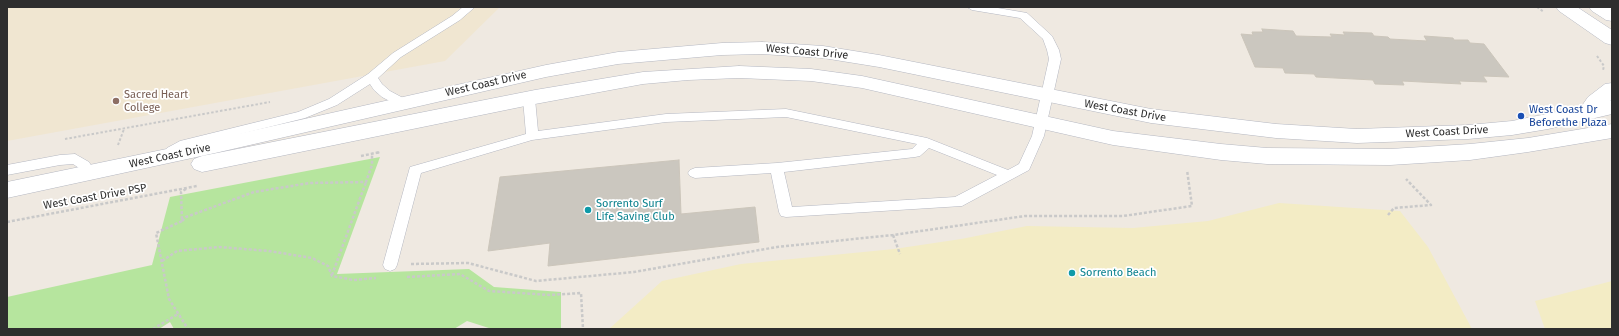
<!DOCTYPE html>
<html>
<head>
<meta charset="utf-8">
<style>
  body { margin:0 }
  #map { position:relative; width:1619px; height:336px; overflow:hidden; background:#efe9e1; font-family:"Fira Sans",sans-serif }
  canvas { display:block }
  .frame { position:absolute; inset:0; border:8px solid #2e2e2e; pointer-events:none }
</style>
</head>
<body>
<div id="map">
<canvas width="1619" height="336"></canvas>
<div class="frame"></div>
</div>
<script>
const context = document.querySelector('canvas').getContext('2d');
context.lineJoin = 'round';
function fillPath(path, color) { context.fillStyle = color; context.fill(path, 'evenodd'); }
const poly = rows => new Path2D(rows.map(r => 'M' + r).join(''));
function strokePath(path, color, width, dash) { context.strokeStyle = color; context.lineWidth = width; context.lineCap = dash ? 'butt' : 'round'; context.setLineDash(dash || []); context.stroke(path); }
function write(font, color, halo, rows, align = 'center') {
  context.font = font + ' "Fira Sans",sans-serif'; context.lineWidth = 3.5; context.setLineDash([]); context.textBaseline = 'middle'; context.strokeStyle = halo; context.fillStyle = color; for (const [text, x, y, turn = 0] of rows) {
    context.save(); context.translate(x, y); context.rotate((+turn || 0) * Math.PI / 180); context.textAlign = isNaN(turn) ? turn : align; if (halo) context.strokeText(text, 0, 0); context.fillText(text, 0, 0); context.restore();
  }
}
fillPath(poly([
  [7,7,500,7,445,61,7,141]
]), '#f0e6d1');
fillPath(poly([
  [380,157,337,274,469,269,494,287,561,292,561,329,492,329,467,321,454,329,174,329,170,322,159,329,7,329,7,297,152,265,170,197]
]), '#b6e59e');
fillPath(poly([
  [1279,203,1400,211,1428,247,1472,329,609,329,662,281,741,264,894,249,961,239,1027,226,1133,228,1208,221],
  [1612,281,1612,329,1545,329,1535,301]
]), '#f3ecc5');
const building = poly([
  [1262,29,1293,31,1296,36,1332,37,1330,34,1345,35,1343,32,1372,33,1374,36,1388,37,1390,39,1427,41,1424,36,1453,38,1454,40,1468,40,1470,43,1484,44,1509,77,1483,76,1487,82,1459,81,1461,84,1402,81,1404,85,1375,84,1373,80,1316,77,1314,74,1285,73,1283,68,1255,67,1241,34,1253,35,1252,32,1263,32,1262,29],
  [679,160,681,214,755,207,759,242,548,266,550,243,488,251,500,177,679,160]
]);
fillPath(building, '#cbc7bf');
strokePath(building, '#cbc5ba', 1);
const lane = poly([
  [463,7,475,7,460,20,401,57,378,78,382,84,390,91,407,100,409,103,407,106,399,106,382,97,374,90,370,84,337,105,305,118,188,147,172,159,167,160,162,159,161,156,167,148,180,141,298,112,329,99,368,74,393,53,452,16,463,7],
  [967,7,992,7,1027,13,1052,36,1059,50,1061,59,1044,136,1029,170,962,206,786,217,781,216,779,212,771,173,695,178,690,176,688,173,690,170,695,168,777,163,912,149,917,144,786,117,666,122,532,140,421,173,397,265,395,269,390,271,385,269,383,265,410,167,526,134,523,99,525,96,529,95,533,96,535,99,538,131,666,114,786,109,927,138,1008,170,1019,164,1032,136,1049,59,1047,50,1043,39,1020,18,972,10,967,7],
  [929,148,997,175,955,197,792,207,784,172,915,157,920,156,929,148],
  [75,154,89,162,96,174,94,177,89,179,84,177,79,168,73,164,60,165,7,175,7,165,60,155,75,154]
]);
const street = poly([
  [1556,7,1577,7,1612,30,1612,45,1605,43,1559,11,1556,7],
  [1589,7,1610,7,1612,8,1612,21,1606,20,1592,11,1589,7]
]);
const secondary = poly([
  [762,42,823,46,879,55,1151,109,1276,124,1357,129,1468,125,1512,121,1581,107,1588,97,1605,84,1612,83,1612,99,1610,101,1612,100,1612,114,1548,129,1512,135,1468,139,1357,143,1276,138,1151,123,879,67,823,58,762,54,722,55,618,64,546,77,215,153,7,198,7,182,215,139,546,65,618,52,722,43,762,42],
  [739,66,811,69,862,76,1113,131,1221,144,1267,148,1390,149,1470,144,1528,138,1612,124,1612,138,1528,152,1470,160,1390,165,1267,164,1221,160,1113,145,862,88,811,81,739,78,688,80,643,84,535,104,202,172,194,169,191,164,194,159,202,156,535,90,643,72,739,66]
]);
strokePath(lane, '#b4b7c1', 1);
strokePath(street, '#b4b7c1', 1);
strokePath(secondary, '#b4b7c1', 1);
strokePath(poly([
  [1537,7,1544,12],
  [1597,56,1604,66,1603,70],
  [65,139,270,102],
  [118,145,124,129],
  [377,153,380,152]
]), '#c9c9c9', 2, [2.5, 2]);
strokePath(poly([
  [361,156,380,152],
  [186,189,181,192,182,221,156,233,169,299,188,329],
  [1388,215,1394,208,1431,205,1406,179],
  [182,221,186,217,254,192,310,183,366,182,372,165,372,154],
  [7,222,197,186],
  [893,235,900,254],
  [162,261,177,251,219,247,269,251,312,258,328,266,332,276,354,280,376,278],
  [411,264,468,263,536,281,634,272,777,247,893,235,1025,216,1123,216,1192,206,1187,170],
  [332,275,366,182],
  [407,277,460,274,489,291,550,295,581,293,583,329],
  [153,329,178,314]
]), '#c9c9c9', 2.5, [3, 2]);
fillPath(lane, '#fff');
fillPath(street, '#fff');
fillPath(secondary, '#fff');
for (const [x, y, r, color] of [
  [116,101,4,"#8d6e63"],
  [1521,116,4,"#1a4fb4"],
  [588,210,4,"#0f9aa8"],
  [1072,273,4,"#0f9aa8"]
]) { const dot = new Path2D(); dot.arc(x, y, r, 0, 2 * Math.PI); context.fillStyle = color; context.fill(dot); strokePath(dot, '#fff', 1.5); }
write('11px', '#2e2e2e', '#fff', [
  ["West Coast Drive",807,52,5],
  ["West Coast Drive",486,84,-13],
  ["West Coast Drive",1125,111,10],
  ["West Coast Drive",1447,132,-3],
  ["West Coast Drive",170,156,-12],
  ["West Coast Drive PSP",95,197,-10]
]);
write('11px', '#785e54', '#fff', [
  ["Sacred Heart",124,95],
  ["College",124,108]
], 'left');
write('11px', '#164399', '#fff', [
  ["West Coast Dr",1529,110],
  ["Beforethe Plaza",1529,123]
], 'left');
write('11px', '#0d838f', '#fff', [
  ["Sorrento Surf",596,204],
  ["Life Saving Club",596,217],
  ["Sorrento Beach",1080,273]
], 'left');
</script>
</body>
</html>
